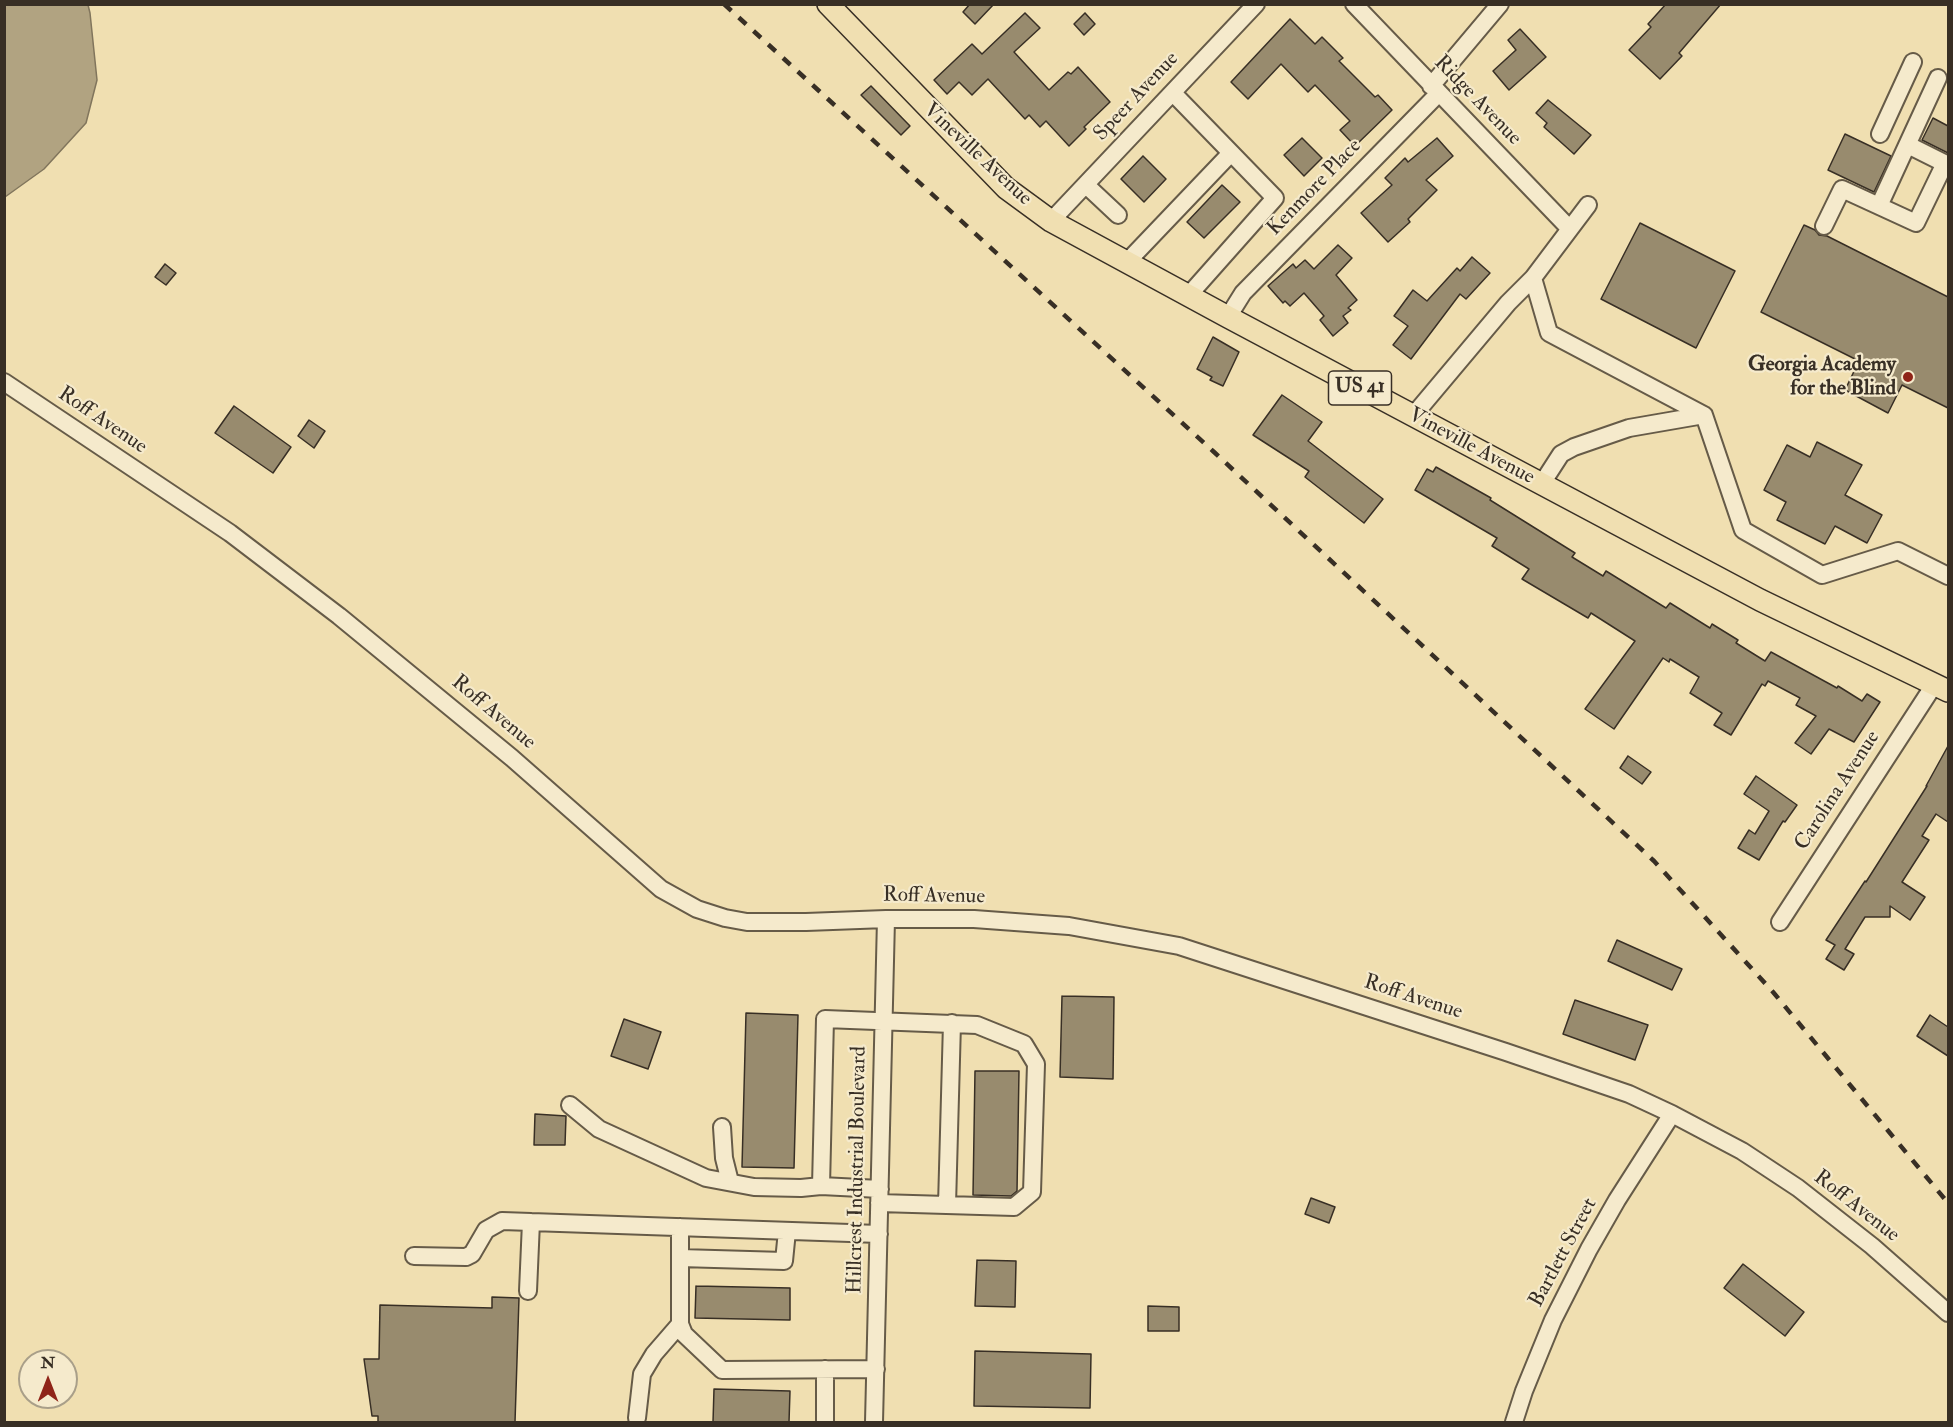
<!DOCTYPE html>
<html>
<head>
<meta charset="utf-8">
<style>
  body { margin:0 }
  #map { position:relative; width:1953px; height:1427px; overflow:hidden; background:#f0dfb1; font-family:"IM FELL Double Pica",serif }
  canvas { display:block }
  .frame { position:absolute; inset:0; border:6px solid #382f25; pointer-events:none }
  .north { position:absolute; left:18px; top:1349px; width:60px; height:60px; box-sizing:border-box; background:#f5eacc; border:2px solid #a99f89; border-radius:50%; rotate:0deg; font-size:16px; font-weight:700; line-height:24px; text-align:center; color:#382f25 }
  .north::after { content:''; display:block; margin:auto; width:21px; height:27px; background:#8f2418; clip-path:polygon(50% 0,100% 100%,50% 72%,0 100%) }
</style>
</head>
<body>
<div id="map">
<canvas width="1953" height="1427"></canvas>
<div class="frame"></div>
<div class="north">N</div>
</div>
<script>
const context = document.querySelector('canvas').getContext('2d');
context.lineJoin = 'round';
function fillPath(path, color) { context.fillStyle = color; context.fill(path, 'evenodd'); }
const poly = rows => new Path2D(rows.map(r => 'M' + r).join(''));
function strokePath(path, color, width, dash) { context.strokeStyle = color; context.lineWidth = width; context.lineCap = dash ? 'butt' : 'round'; context.setLineDash(dash || []); context.stroke(path); }
function write(font, color, halo, rows, align = 'center') {
  context.font = font + ' "IM FELL Double Pica",serif'; context.lineWidth = 4.5; context.setLineDash([]); context.textBaseline = 'middle'; context.strokeStyle = halo; context.fillStyle = color; for (const [text, x, y, turn = 0] of rows) {
    context.save(); context.translate(x, y); context.rotate((+turn || 0) * Math.PI / 180); context.textAlign = isNaN(turn) ? turn : align; if (halo) context.strokeText(text, 0, 0); context.fillText(text, 0, 0); context.restore();
  }
}
const water = poly([
  [5,4,88,5,90,13,97,80,86,123,44,169,5,197,5,4]
]);
fillPath(water, '#b1a381');
strokePath(water, '#81755c', 1.5);
const building = poly([
  [970,4,994,4,975,24,963,12,970,4],
  [1666,4,1721,4,1679,53,1682,56,1660,79,1629,50,1651,27,1648,24,1666,4],
  [1025,13,1040,28,1014,52,1049,90,1068,72,1071,74,1078,67,1110,102,1084,127,1086,129,1069,146,1046,121,1040,127,1029,115,1025,119,988,79,972,95,959,82,947,94,934,80,972,44,982,54,1025,13],
  [1085,13,1095,24,1084,35,1074,24,1085,13],
  [1290,19,1315,44,1322,37,1343,58,1339,61,1375,97,1378,95,1392,110,1355,146,1340,130,1350,121,1315,85,1308,92,1281,64,1248,99,1231,82,1290,19],
  [1520,29,1546,57,1509,90,1493,71,1516,50,1508,40,1520,29],
  [871,86,910,126,901,135,861,95,871,86],
  [1548,100,1591,135,1574,154,1544,127,1547,123,1536,113,1548,100],
  [1933,118,1948,126,1948,153,1922,140,1933,118],
  [1845,134,1891,156,1874,192,1828,170,1845,134],
  [1302,138,1322,158,1304,176,1284,155,1302,138],
  [1437,138,1453,156,1426,180,1437,190,1408,219,1410,222,1388,242,1361,213,1392,185,1385,178,1405,158,1408,162,1437,138],
  [1143,156,1166,179,1144,202,1121,179,1143,156],
  [1222,185,1240,202,1204,238,1187,222,1222,185],
  [1640,223,1735,271,1696,348,1601,299,1640,223],
  [1804,225,1815,230,1819,235,1827,236,1948,297,1948,408,1902,385,1888,413,1845,390,1859,361,1761,312,1804,225],
  [1338,245,1352,258,1336,275,1357,300,1348,308,1351,310,1343,316,1348,323,1333,336,1320,320,1324,316,1304,293,1290,306,1285,301,1283,303,1268,286,1293,264,1296,268,1305,260,1314,269,1338,245],
  [1472,257,1490,273,1466,299,1460,294,1411,359,1393,345,1408,326,1394,316,1413,290,1427,301,1457,268,1460,271,1472,257],
  [165,264,176,273,166,285,155,277,165,264],
  [1213,337,1239,352,1223,386,1210,380,1212,377,1197,369,1213,337],
  [1282,395,1322,422,1308,441,1383,499,1364,523,1305,477,1309,471,1253,435,1282,395],
  [234,406,291,447,273,473,215,433,234,406],
  [309,420,325,431,314,448,298,436,309,420],
  [1817,442,1862,465,1845,495,1882,515,1867,543,1835,526,1825,544,1777,520,1786,502,1764,490,1787,445,1810,457,1817,442],
  [1436,467,1491,498,1490,500,1575,553,1572,557,1603,576,1606,571,1666,608,1670,603,1710,628,1712,624,1738,640,1736,643,1765,661,1771,652,1837,688,1838,686,1862,701,1867,694,1880,702,1854,742,1829,729,1811,754,1795,743,1816,716,1796,705,1800,698,1768,681,1765,686,1762,684,1731,735,1714,725,1722,713,1690,693,1699,677,1670,659,1669,662,1663,658,1614,729,1585,709,1635,641,1591,613,1588,618,1522,579,1529,569,1492,546,1497,538,1415,490,1427,469,1433,472,1436,467],
  [1948,746,1948,822,1936,814,1922,836,1929,840,1902,882,1925,897,1910,920,1890,906,1890,917,1865,917,1845,949,1854,954,1844,970,1826,959,1835,945,1826,940,1865,881,1866,882,1927,786,1926,786,1948,746],
  [1628,756,1651,772,1642,784,1620,768,1628,756],
  [1756,776,1797,805,1785,822,1783,821,1759,860,1738,848,1749,830,1755,834,1769,811,1744,794,1756,776],
  [1617,940,1682,969,1672,990,1608,961,1617,940],
  [1062,996,1114,997,1113,1079,1060,1077,1062,996],
  [1575,1000,1648,1025,1635,1060,1563,1034,1575,1000],
  [746,1013,798,1015,794,1168,742,1167,746,1013],
  [1930,1015,1948,1027,1948,1056,1917,1036,1930,1015],
  [624,1019,661,1032,648,1069,611,1056,624,1019],
  [975,1071,1019,1071,1017,1191,1011,1196,973,1195,975,1071],
  [535,1114,566,1116,565,1145,534,1145,535,1114],
  [1311,1198,1335,1207,1329,1223,1305,1214,1311,1198],
  [977,1260,1016,1261,1015,1307,975,1306,977,1260],
  [1743,1264,1804,1312,1785,1336,1724,1288,1743,1264],
  [696,1286,790,1288,790,1320,695,1318,696,1286],
  [492,1297,519,1298,515,1422,378,1422,378,1416,372,1416,364,1359,379,1359,380,1305,492,1308,492,1297],
  [1148,1306,1179,1307,1179,1331,1148,1331,1148,1306],
  [975,1351,1091,1354,1090,1408,974,1406,975,1351],
  [714,1389,790,1391,789,1422,713,1422,714,1389]
]);
fillPath(building, '#988b6e');
strokePath(building, '#382f25', 1.5);
const minor = poly([
  [1354,4,1569,228],
  [1938,78,1879,206,1916,223,1945,163],
  [1431,86,1500,4],
  [1173,93,1275,198,1188,296],
  [1880,134,1913,62],
  [1908,145,1948,165],
  [1086,185,1118,215],
  [1051,221,1256,4],
  [1824,226,1842,189,1879,206],
  [1127,262,1231,153],
  [1533,278,1549,333,1704,415,1743,530,1822,575,1898,551,1948,576],
  [1228,317,1243,293,1439,93],
  [4,382,230,533,339,616,512,758,661,889,697,909,725,918,747,922,806,922,886,919,974,919,1069,926,1179,946,1506,1052,1629,1094,1672,1114,1742,1151,1798,1188,1872,1246,1948,1313],
  [1413,416,1508,303,1533,278,1588,205],
  [1541,485,1561,454,1574,447,1629,428,1704,415],
  [1780,922,1934,685],
  [570,1105,599,1129,706,1178,754,1187,801,1188,821,1186],
  [722,1127,724,1158,730,1182],
  [879,1203,1014,1207,1032,1192,1036,1064,1024,1044,977,1025,825,1019,821,1186,880,1189],
  [947,1205,952,1023],
  [680,1227,680,1324,684,1334,722,1370,876,1369],
  [414,1256,466,1257,472,1254,486,1230,502,1221,879,1234],
  [680,1258,784,1261,787,1231],
  [528,1291,531,1222],
  [637,1418,642,1374,654,1354,680,1324],
  [825,1422,825,1369],
  [874,1422,886,919],
  [1514,1422,1524,1391,1553,1320,1589,1249,1617,1200,1672,1114]
]);
const major = poly([
  [828,4,1006,188,1051,221,1228,317,1760,600,1948,691]
]);
strokePath(minor, '#665b48', 20);
strokePath(major, '#382f25', 24);
strokePath(minor, '#f5eacc', 16);
strokePath(major, '#f0dfb1', 21);
strokePath(poly([
  [724,4,1214,452,1654,861,1773,992,1948,1203]
]), '#382f25', 4.5, [10, 10]);
for (const [x, y, r, color] of [
  [1908,377,6,"#8f2418"]
]) { const dot = new Path2D(); dot.arc(x, y, r, 0, 2 * Math.PI); context.fillStyle = color; context.fill(dot); strokePath(dot, '#f5eacc', 2); }
for (const [x, y, w] of [
  [1360,388,63]
]) { const box = new Path2D(); box.roundRect(x - w / 2, y - 17, w, 34, 4.5); context.fillStyle = '#f5eacc'; context.fill(box); strokePath(box, '#382f25', 1.5); }
write('bold 20px', '#382f25', null, [
  ["US 41",1360,388]
]);
write('21px', '#382f25', '#f5eacc', [
  ["Speer Avenue",1137,97,-47],
  ["Ridge Avenue",1477,101,46],
  ["Vineville Avenue",977,155,43],
  ["Kenmore Place",1315,188,-46],
  ["Roff Avenue",102,421,34],
  ["Vineville Avenue",1471,447,28],
  ["Roff Avenue",493,713,40],
  ["Carolina Avenue",1838,791,-57],
  ["Roff Avenue",934,897,1],
  ["Roff Avenue",1413,998,18],
  ["Hillcrest Industrial Boulevard",858,1170,-89],
  ["Roff Avenue",1856,1207,38],
  ["Bartlett Street",1564,1253,-62]
]);
write('bold 21px', '#382f25', '#f5eacc', [
  ["Georgia Academy",1896,365],
  ["for the Blind",1896,389]
], 'right');
</script>
</body>
</html>
